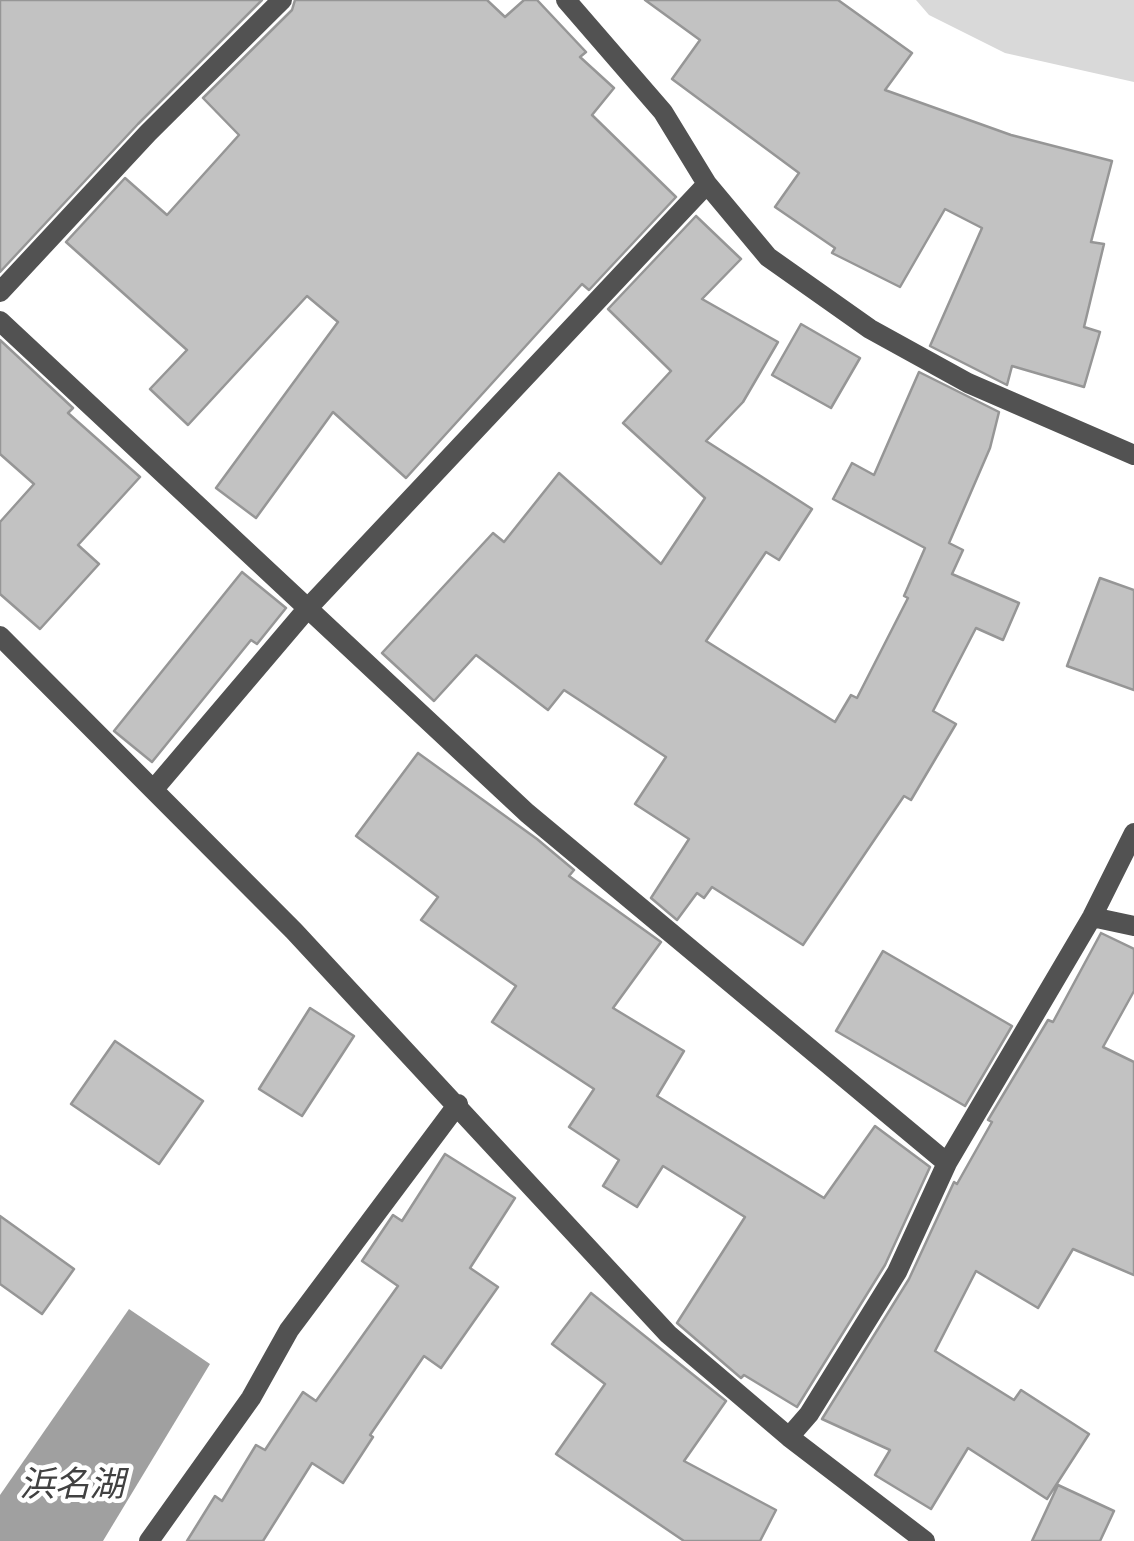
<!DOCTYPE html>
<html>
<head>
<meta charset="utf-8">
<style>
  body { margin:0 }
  canvas { display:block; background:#fff }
</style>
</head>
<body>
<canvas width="1134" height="1541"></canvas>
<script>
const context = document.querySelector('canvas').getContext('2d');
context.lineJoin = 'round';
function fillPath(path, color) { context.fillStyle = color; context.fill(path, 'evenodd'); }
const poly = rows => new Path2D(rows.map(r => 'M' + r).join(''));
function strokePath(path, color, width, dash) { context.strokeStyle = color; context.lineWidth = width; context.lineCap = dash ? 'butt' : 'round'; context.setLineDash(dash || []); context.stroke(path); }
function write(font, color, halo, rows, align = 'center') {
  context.font = font + ' "Space Grotesk","Noto Sans JP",sans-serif'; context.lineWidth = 9; context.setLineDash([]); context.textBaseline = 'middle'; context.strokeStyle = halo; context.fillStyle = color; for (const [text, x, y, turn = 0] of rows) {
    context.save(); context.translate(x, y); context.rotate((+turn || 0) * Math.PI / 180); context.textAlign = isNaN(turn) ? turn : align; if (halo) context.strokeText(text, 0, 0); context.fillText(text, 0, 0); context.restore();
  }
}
fillPath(poly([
  [916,0,1134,0,1134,82,1005,53,929,15]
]), '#d9d9d9');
fillPath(poly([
  [129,1309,210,1364,103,1541,0,1541,0,1495]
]), '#a0a0a0');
const building = poly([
  [0,0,262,0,138,124,0,272,0,0],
  [295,0,487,0,505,17,524,0,537,0,586,52,580,57,614,88,592,115,676,197,589,290,582,284,406,478,333,412,256,518,216,488,338,322,307,296,188,425,150,389,187,350,66,242,125,178,167,215,239,135,203,98,292,10,295,0],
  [645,0,838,0,912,53,885,90,1011,135,1112,161,1091,242,1104,244,1084,327,1100,332,1084,387,1012,366,1007,385,930,346,982,228,945,209,900,287,832,253,835,248,775,207,799,173,672,79,700,40,645,0],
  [696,216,741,259,702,299,778,342,743,402,706,441,812,509,779,560,766,552,706,641,835,722,851,695,857,698,908,598,904,596,925,548,833,499,852,463,874,475,919,372,999,412,990,448,949,543,963,550,952,574,1019,603,1003,640,976,628,933,711,956,724,911,800,904,796,803,945,712,887,704,898,697,893,677,920,651,898,689,839,635,804,666,757,564,690,548,710,476,655,434,701,382,653,493,533,504,542,559,473,661,564,705,498,623,423,671,371,608,309,696,216],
  [801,324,860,358,831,408,772,375,801,324],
  [0,340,73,408,68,413,140,477,78,545,99,564,40,629,0,594,0,522,34,484,0,454,0,340],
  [242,572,286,608,257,644,251,640,152,762,114,731,242,572],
  [1100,578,1134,590,1134,690,1067,666,1100,578],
  [418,753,537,839,574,870,569,876,661,942,613,1008,684,1051,657,1096,824,1198,875,1126,930,1167,885,1265,797,1407,744,1375,741,1378,677,1323,745,1217,663,1166,637,1207,603,1186,619,1160,569,1127,594,1089,492,1022,516,986,421,920,438,897,356,836,418,753],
  [1101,933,1134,949,1134,991,1103,1047,1134,1062,1134,1275,1073,1249,1038,1308,976,1271,935,1351,1014,1400,1021,1390,1089,1434,1047,1499,968,1448,931,1509,875,1475,890,1450,822,1419,909,1279,954,1182,957,1184,992,1122,988,1120,1048,1020,1053,1022,1101,933],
  [883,951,1012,1026,965,1106,836,1031,883,951],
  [310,1008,354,1036,302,1116,259,1089,310,1008],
  [115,1041,203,1101,159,1164,71,1104,115,1041],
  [445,1154,515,1198,470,1268,498,1287,441,1368,424,1356,370,1435,373,1437,343,1483,312,1463,263,1541,187,1541,215,1496,222,1501,256,1445,265,1450,303,1392,316,1401,398,1286,362,1261,393,1215,402,1221,445,1154],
  [0,1216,74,1269,42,1314,0,1284,0,1216],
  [591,1293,726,1401,684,1461,776,1510,760,1541,684,1541,556,1454,605,1384,552,1344,591,1293],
  [1058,1485,1114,1511,1100,1541,1032,1541,1058,1485]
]);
fillPath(building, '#c2c2c2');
strokePath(building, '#969696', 2.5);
strokePath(poly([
  [566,0,663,112,707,184,768,257,870,329,968,383,1134,455],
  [0,292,148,133,282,0],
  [0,321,527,813,947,1163],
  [0,636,294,931,668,1334,789,1437,925,1541],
  [154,789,307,609,707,184],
  [1092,917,1134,926],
  [789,1437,809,1414,897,1272,947,1163,1092,917,1134,833],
  [149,1541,251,1398,289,1330,458,1104]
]), '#525252', 20);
write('italic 35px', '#414141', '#fff', [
  ["浜名湖",72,1487]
]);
</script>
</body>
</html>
